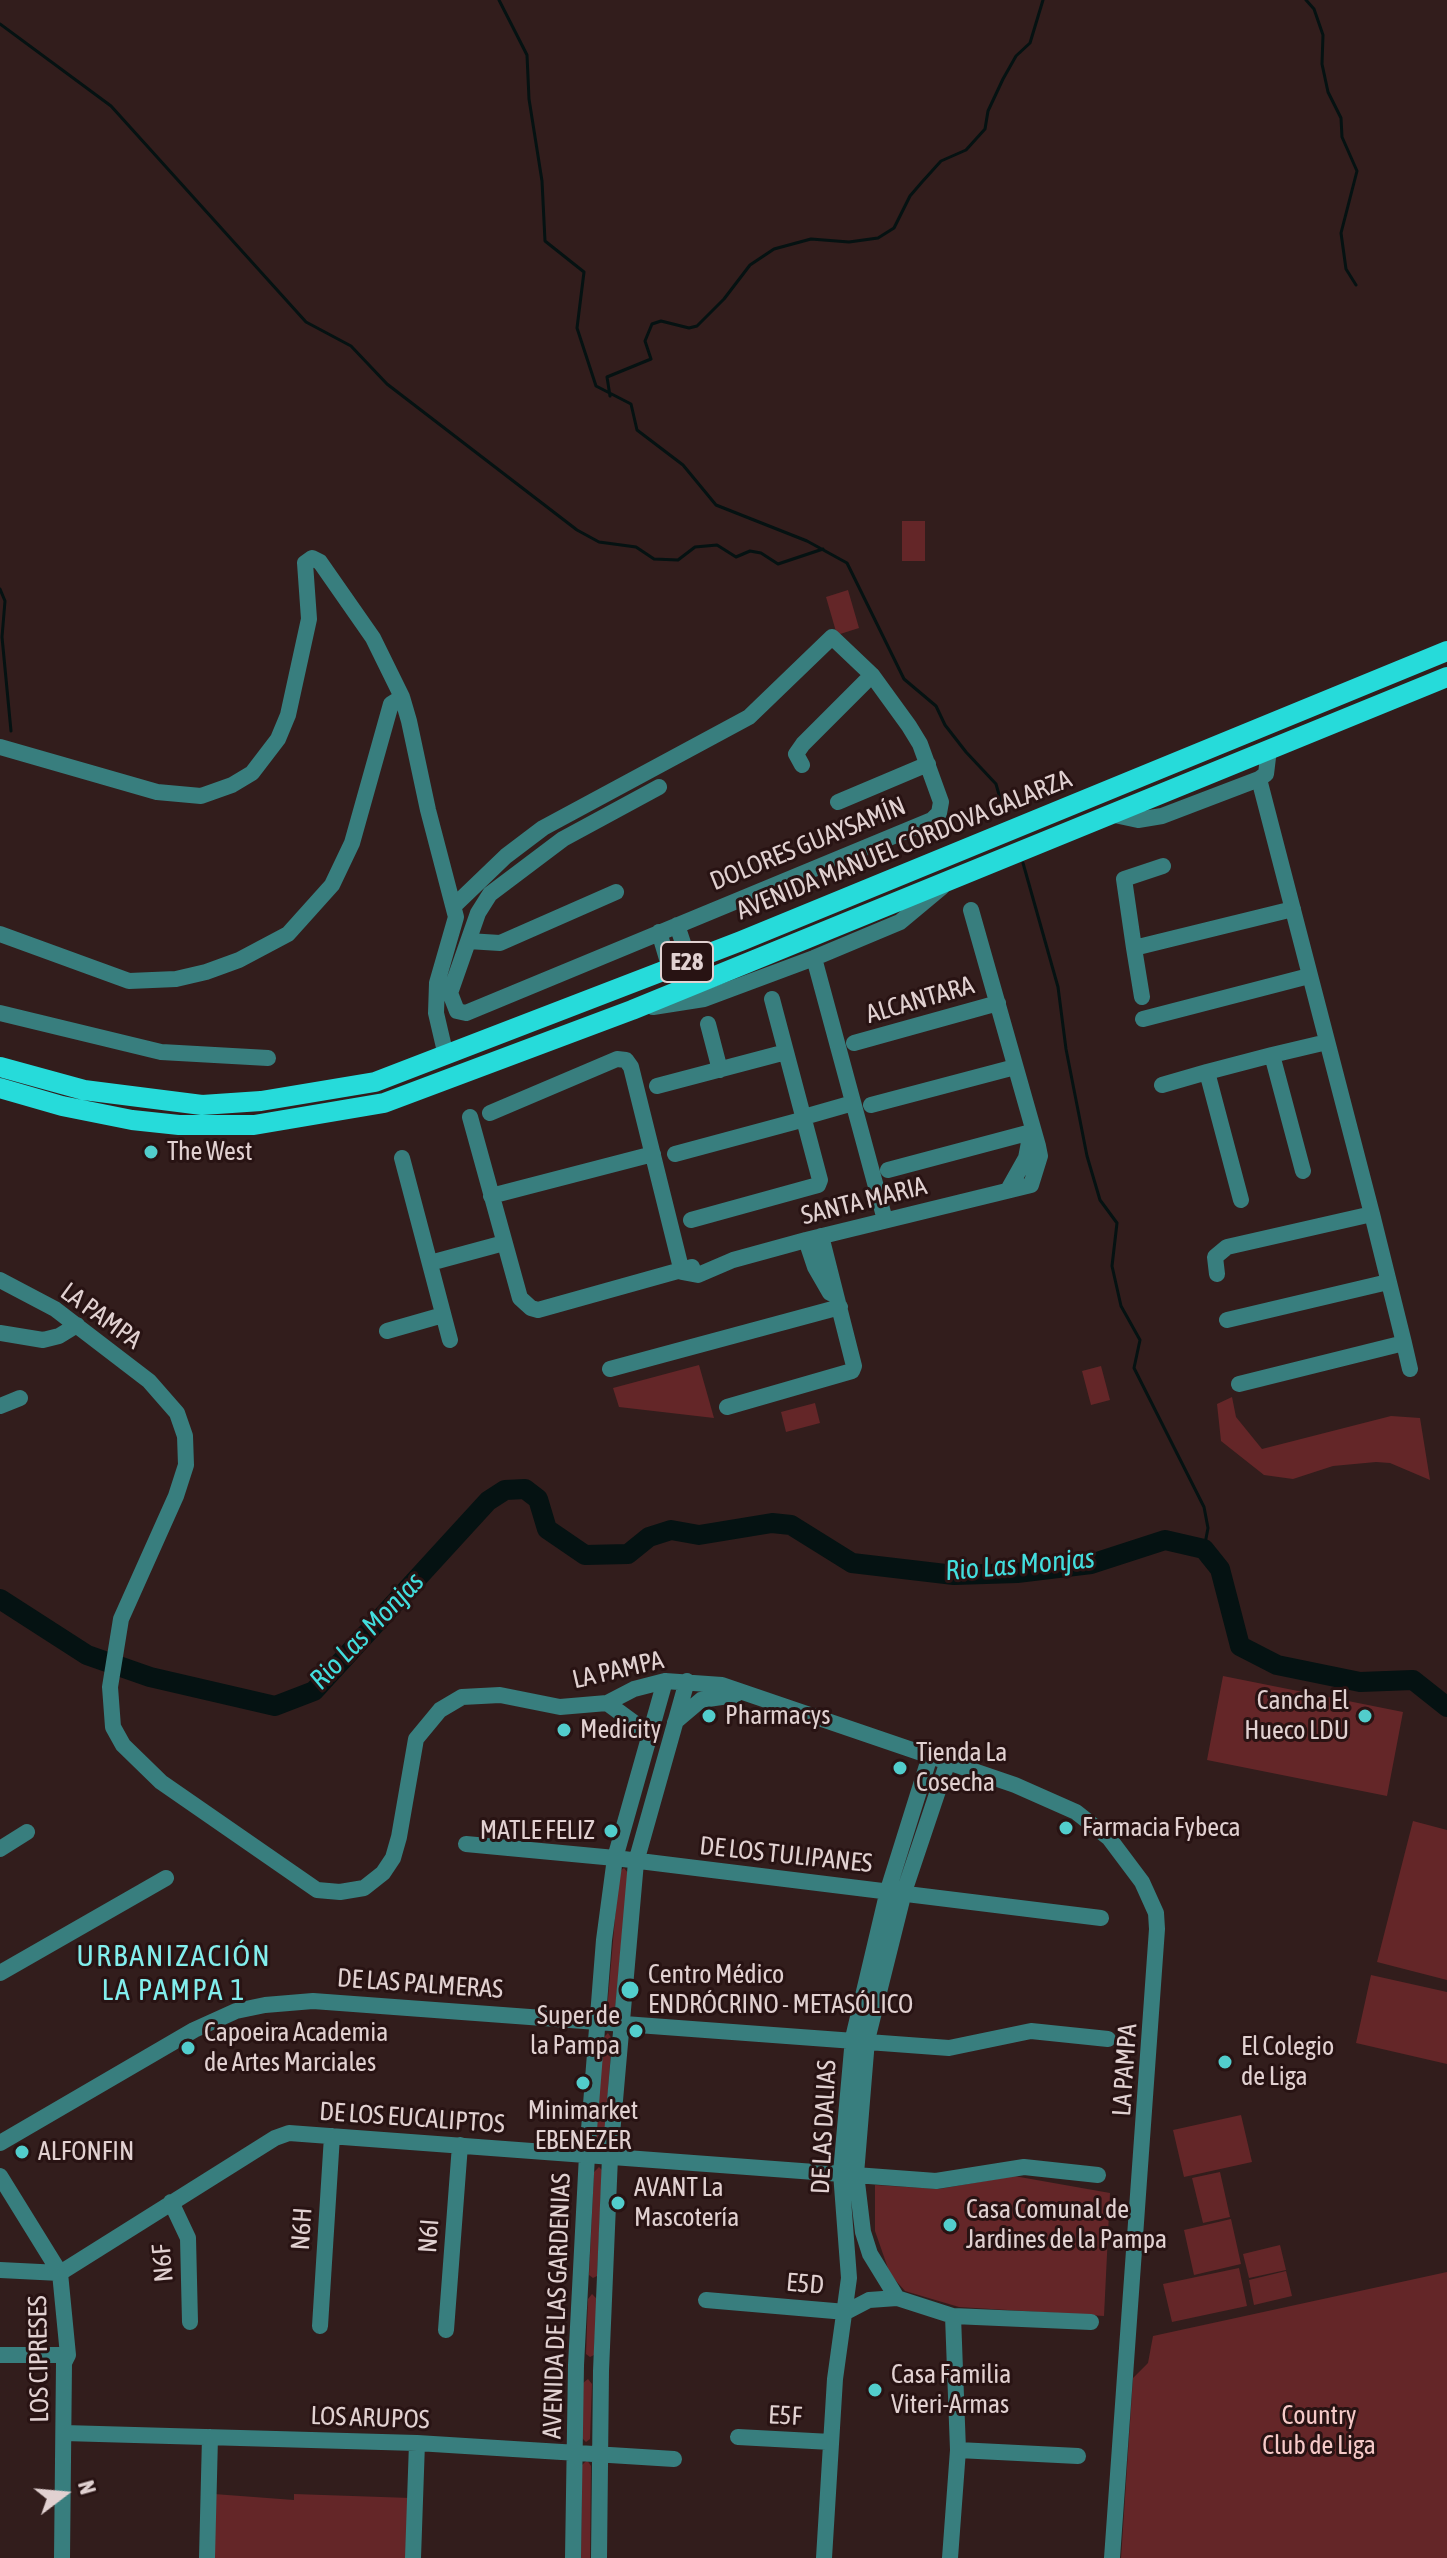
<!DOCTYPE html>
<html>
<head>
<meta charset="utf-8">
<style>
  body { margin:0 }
  #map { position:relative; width:1447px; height:2558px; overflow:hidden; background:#321d1c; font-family:"Asap Condensed",sans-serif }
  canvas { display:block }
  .north { position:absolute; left:24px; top:2454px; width:80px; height:80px; -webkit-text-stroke:6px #281313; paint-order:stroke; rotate:74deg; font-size:22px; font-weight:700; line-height:32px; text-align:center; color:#e1d1d1 }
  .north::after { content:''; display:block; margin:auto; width:28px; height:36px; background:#e1d1d1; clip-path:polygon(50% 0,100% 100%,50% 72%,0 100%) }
</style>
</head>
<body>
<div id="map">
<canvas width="1447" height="2558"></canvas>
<div class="north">N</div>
</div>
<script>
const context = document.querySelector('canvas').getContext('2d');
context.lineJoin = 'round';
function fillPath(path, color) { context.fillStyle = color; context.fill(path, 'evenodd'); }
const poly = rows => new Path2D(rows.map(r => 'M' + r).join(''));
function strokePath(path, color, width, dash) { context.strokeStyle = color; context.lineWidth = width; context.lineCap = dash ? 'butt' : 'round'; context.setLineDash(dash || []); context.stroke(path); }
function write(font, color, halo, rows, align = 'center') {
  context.font = font + ' "Asap Condensed",sans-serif'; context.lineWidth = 6; context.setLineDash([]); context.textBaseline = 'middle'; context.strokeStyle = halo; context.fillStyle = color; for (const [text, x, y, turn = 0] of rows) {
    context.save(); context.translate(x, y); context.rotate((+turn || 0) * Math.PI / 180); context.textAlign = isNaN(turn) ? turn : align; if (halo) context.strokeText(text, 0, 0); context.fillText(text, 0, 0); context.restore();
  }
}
fillPath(poly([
  [902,521,925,521,925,561,902,561],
  [848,590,859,628,837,635,826,597],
  [699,1365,714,1418,619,1407,613,1388],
  [1101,1366,1110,1400,1091,1405,1082,1371],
  [1232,1397,1236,1417,1262,1449,1391,1416,1420,1418,1430,1480,1390,1463,1376,1462,1333,1466,1293,1479,1264,1475,1221,1441,1217,1404],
  [815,1403,820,1423,786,1432,781,1412],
  [1223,1676,1403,1712,1387,1796,1207,1760],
  [1413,1821,1447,1830,1447,1980,1377,1962],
  [624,1868,628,1873,615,2011,610,2013,607,2010,619,1872],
  [1371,1975,1447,1992,1447,2064,1356,2043],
  [608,2033,612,2039,604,2142,599,2144,595,2141,603,2038],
  [1241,2115,1252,2162,1184,2177,1173,2130],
  [599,2167,602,2170,597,2276,593,2278,589,2275,594,2172],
  [1220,2172,1230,2217,1203,2223,1192,2178],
  [1014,2176,1110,2193,1104,2316,959,2307,905,2291,890,2274,875,2231,875,2185,939,2189],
  [1231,2219,1241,2264,1194,2275,1184,2230],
  [1280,2245,1286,2270,1249,2278,1243,2254],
  [1239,2268,1247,2306,1172,2322,1163,2284],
  [1286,2271,1292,2296,1254,2305,1249,2280],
  [1447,2272,1447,2558,1121,2558,1133,2378,1148,2363,1153,2336],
  [592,2294,597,2299,594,2355,590,2357,586,2354,588,2299],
  [588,2379,592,2384,590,2439,586,2442,582,2438,583,2383],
  [587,2460,591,2466,590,2558,581,2558,582,2465],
  [214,2494,294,2500,294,2494,411,2498,409,2558,211,2558]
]), '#642628');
strokePath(poly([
  [499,0,527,55,529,99,542,181,545,241,584,272,577,328,596,386,631,404,637,430,683,465,716,505,807,541,847,563,904,679,936,706,945,725,966,752,996,784,1004,812],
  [1306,0,1314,9,1323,35,1322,64,1328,92,1341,118,1342,137,1357,171,1341,233,1346,269,1356,285],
  [0,24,111,106,306,322,351,346,387,384,577,530,599,542,636,547,654,559,678,560,695,547,717,545,736,557,750,551,761,553,778,564,823,549],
  [610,396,607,377,651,359,645,341,652,324,661,321,689,328,697,326,724,299,750,265,774,249,811,239,849,242,878,238,894,228,910,196,922,182,941,161,966,150,985,129,988,111,1003,79,1016,56,1030,43,1043,0],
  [0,589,5,601,2,637,11,731],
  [1023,863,1058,987,1066,1049,1087,1156,1100,1200,1117,1223,1112,1266,1121,1306,1140,1340,1134,1368,1204,1507,1208,1528,1204,1549]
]), '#051212', 3);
strokePath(poly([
  [0,1599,87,1655,150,1677,275,1706,314,1691,488,1501,505,1490,525,1489,538,1499,547,1529,585,1555,628,1554,649,1537,671,1530,699,1535,772,1523,791,1525,852,1563,954,1575,1017,1573,1091,1564,1165,1540,1204,1549,1220,1569,1240,1646,1277,1665,1360,1682,1413,1680,1447,1707]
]), '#051212', 20);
strokePath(poly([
  [0,747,157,792,201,796,232,785,252,773,278,739,288,715,309,619,305,563,312,558,320,562,373,638,402,697,409,721,428,810,456,917,437,983,436,1013,446,1056],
  [802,765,796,754,803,744,872,675],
  [838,802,928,764],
  [1110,814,1138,820,1162,816,1259,779,1266,774,1269,749],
  [1163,866,1124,879,1134,948,1293,909],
  [455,905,506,856,543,828,749,717,832,637,872,675,909,726,920,744,941,802,939,813,932,820,466,1013,457,1011,450,993,478,913,490,894,563,839,659,787],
  [677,925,689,961],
  [659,932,670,969],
  [0,934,129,981,176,979,206,972,239,960,288,934,332,885,352,843,391,704,402,697],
  [468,941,500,943,616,892],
  [1134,948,1142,997],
  [814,958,885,1220],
  [653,1007,704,999,814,958,900,922,942,887],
  [0,1013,161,1052,268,1058],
  [1143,1019,1309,976],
  [708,1024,720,1070],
  [854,1043,998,1003],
  [1272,1055,1327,1042],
  [1162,1085,1207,1072],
  [657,1086,786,1052],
  [871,1105,1015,1067],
  [490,1113,617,1059,626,1060,631,1067,682,1272],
  [470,1117,520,1298,531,1308,538,1310,692,1267],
  [804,1117,853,1103],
  [675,1154,805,1119],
  [402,1158,450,1340],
  [888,1170,1031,1132],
  [1008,1190,1026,1158,1031,1132],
  [491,1196,653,1154],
  [1241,1200,1207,1072,1272,1055,1303,1171],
  [691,1220,818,1185,820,1180,772,999],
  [806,1240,815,1267,830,1293],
  [430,1263,504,1243],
  [682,1272,698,1275,733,1260,806,1240,1031,1185,1040,1156,1038,1146,971,910],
  [1217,1274,1215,1257,1227,1247,1372,1214,1259,779],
  [0,1280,55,1309,149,1381,177,1413,185,1436,186,1465,176,1496,121,1619,110,1687,113,1727,123,1745,161,1782,317,1890,340,1892,364,1888,383,1873,393,1858,399,1837,416,1739,440,1710,462,1697,500,1695,560,1707,607,1703,634,1689,665,1681,722,1685,1015,1785,1076,1812,1109,1838,1142,1882,1156,1913,1157,1929,1112,2558],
  [1227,1320,1388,1282],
  [387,1331,443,1315],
  [0,1333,43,1340,59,1336,77,1325],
  [1404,1343,1410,1369],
  [610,1369,840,1307],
  [1239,1384,1404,1343,1372,1214],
  [0,1406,20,1398],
  [727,1407,852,1371,854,1366,821,1236],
  [607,1703,648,1733],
  [675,1722,701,1700,735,1695],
  [466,1844,615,1858,1101,1918],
  [0,1849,27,1832],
  [0,1973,166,1878],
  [0,2143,194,2030,236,2011,265,2005,313,2001,949,2048,1031,2031,1108,2039],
  [0,2176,60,2273,68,2355,64,2363,62,2558],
  [171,2202,188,2238,190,2322],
  [0,2270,60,2273,275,2138,289,2133,936,2181,1024,2167,1098,2175],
  [897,2298,870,2254,863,2232,856,2174,867,2040,904,1892,948,1761],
  [706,2300,846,2312,869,2300,897,2298,953,2316,1091,2322],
  [320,2326,332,2136],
  [446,2330,460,2145],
  [0,2355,68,2355],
  [64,2433,417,2443,674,2459],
  [738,2437,831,2442],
  [958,2450,1078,2456],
  [207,2558,210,2437],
  [413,2558,417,2443],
  [573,2558,576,2365,587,2155,604,1940,615,1858,665,1681],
  [599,2558,601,2371,610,2157,636,1862,687,1681],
  [824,2558,835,2379,849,2278,841,2173,853,2038,888,1890,930,1756],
  [950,2558,958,2450,953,2316]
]), '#387e7e', 16);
strokePath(poly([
  [0,1067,84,1090,202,1105,261,1101,375,1082,741,941,1447,651],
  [0,1088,62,1106,132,1120,179,1125,254,1125,384,1103,632,1010,1447,677]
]), '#26dbda', 20);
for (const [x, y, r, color] of [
  [151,1152,8,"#52cdcc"],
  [709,1716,8,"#52cdcc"],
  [1365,1716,8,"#52cdcc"],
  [564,1730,8,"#52cdcc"],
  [900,1768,8,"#52cdcc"],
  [1066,1828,8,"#52cdcc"],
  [611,1831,8,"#52cdcc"],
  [630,1990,10,"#52cdcc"],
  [636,2031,8,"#52cdcc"],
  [188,2048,8,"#52cdcc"],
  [1225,2062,8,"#52cdcc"],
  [583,2083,8,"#52cdcc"],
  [22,2152,8,"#52cdcc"],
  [618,2203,8,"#52cdcc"],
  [950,2225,8,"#52cdcc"],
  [875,2390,8,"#52cdcc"]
]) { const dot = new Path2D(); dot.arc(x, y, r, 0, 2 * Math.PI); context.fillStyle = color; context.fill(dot); strokePath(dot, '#281313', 3); }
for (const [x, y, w] of [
  [687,962,52]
]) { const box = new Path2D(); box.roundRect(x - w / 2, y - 20, w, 40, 6); context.fillStyle = '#281313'; context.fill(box); strokePath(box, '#e1d1d1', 2); }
write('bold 24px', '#e1d1d1', null, [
  ["E28",687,962]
]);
write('26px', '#e1d1d1', '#281313', [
  ["DOLORES GUAYSAMÍN",808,844,-22],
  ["AVENIDA MANUEL CÓRDOVA GALARZA",904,845,-22],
  ["ALCANTARA",920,1000,-16],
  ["SANTA MARIA",864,1201,-14],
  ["LA PAMPA",101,1316,36],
  ["LA PAMPA",618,1670,-13],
  ["DE LOS TULIPANES",786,1855,6],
  ["DE LAS PALMERAS",420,1984,4],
  ["LA PAMPA",1125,2070,-86],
  ["DE LOS EUCALIPTOS",412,2118,4],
  ["DE LAS DALIAS",824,2127,-87],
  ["N6H",302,2229,-86],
  ["N6I",429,2236,-86],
  ["N6F",163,2263,-95],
  ["E5D",805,2284,5],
  ["AVENIDA DE LAS GARDENIAS",557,2306,-88],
  ["LOS CIPRESES",39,2359,-91],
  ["E5F",785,2416,3],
  ["LOS ARUPOS",370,2418,2]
]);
write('26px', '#e1d1d1', '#281313', [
  ["The West",167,1152],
  ["Cancha El",1349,1701,"right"],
  ["Hueco LDU",1349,1731,"right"],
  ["Pharmacys",725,1716],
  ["Medicity",580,1730],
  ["Tienda La",916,1753],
  ["Cosecha",916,1783],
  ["Farmacia Fybeca",1082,1828],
  ["MATLE FELIZ",595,1831,"right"],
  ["Centro Médico",648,1975],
  ["ENDRÓCRINO - METASÓLICO",648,2005],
  ["Super de",620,2016,"right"],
  ["la Pampa",620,2046,"right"],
  ["Capoeira Academia",204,2033],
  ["de Artes Marciales",204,2063],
  ["El Colegio",1241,2047],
  ["de Liga",1241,2077],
  ["Minimarket",583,2111,"center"],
  ["EBENEZER",583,2141,"center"],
  ["ALFONFIN",38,2152],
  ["AVANT La",634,2188],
  ["Mascotería",634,2218],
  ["Casa Comunal de",966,2210],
  ["Jardines de la Pampa",966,2240],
  ["Casa Familia",891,2375],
  ["Viteri-Armas",891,2405]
], 'left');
write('26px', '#f6cac8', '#281313', [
  ["Country",1319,2416],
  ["Club de Liga",1319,2446]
]);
write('italic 28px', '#42dede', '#281313', [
  ["Rio Las Monjas",1020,1565,-5],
  ["Rio Las Monjas",367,1631,-46]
]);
context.letterSpacing = '2px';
write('30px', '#82eeed', '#281313', [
  ["URBANIZACIÓN",174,1957],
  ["LA PAMPA 1",174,1991]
]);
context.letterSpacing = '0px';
</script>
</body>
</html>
